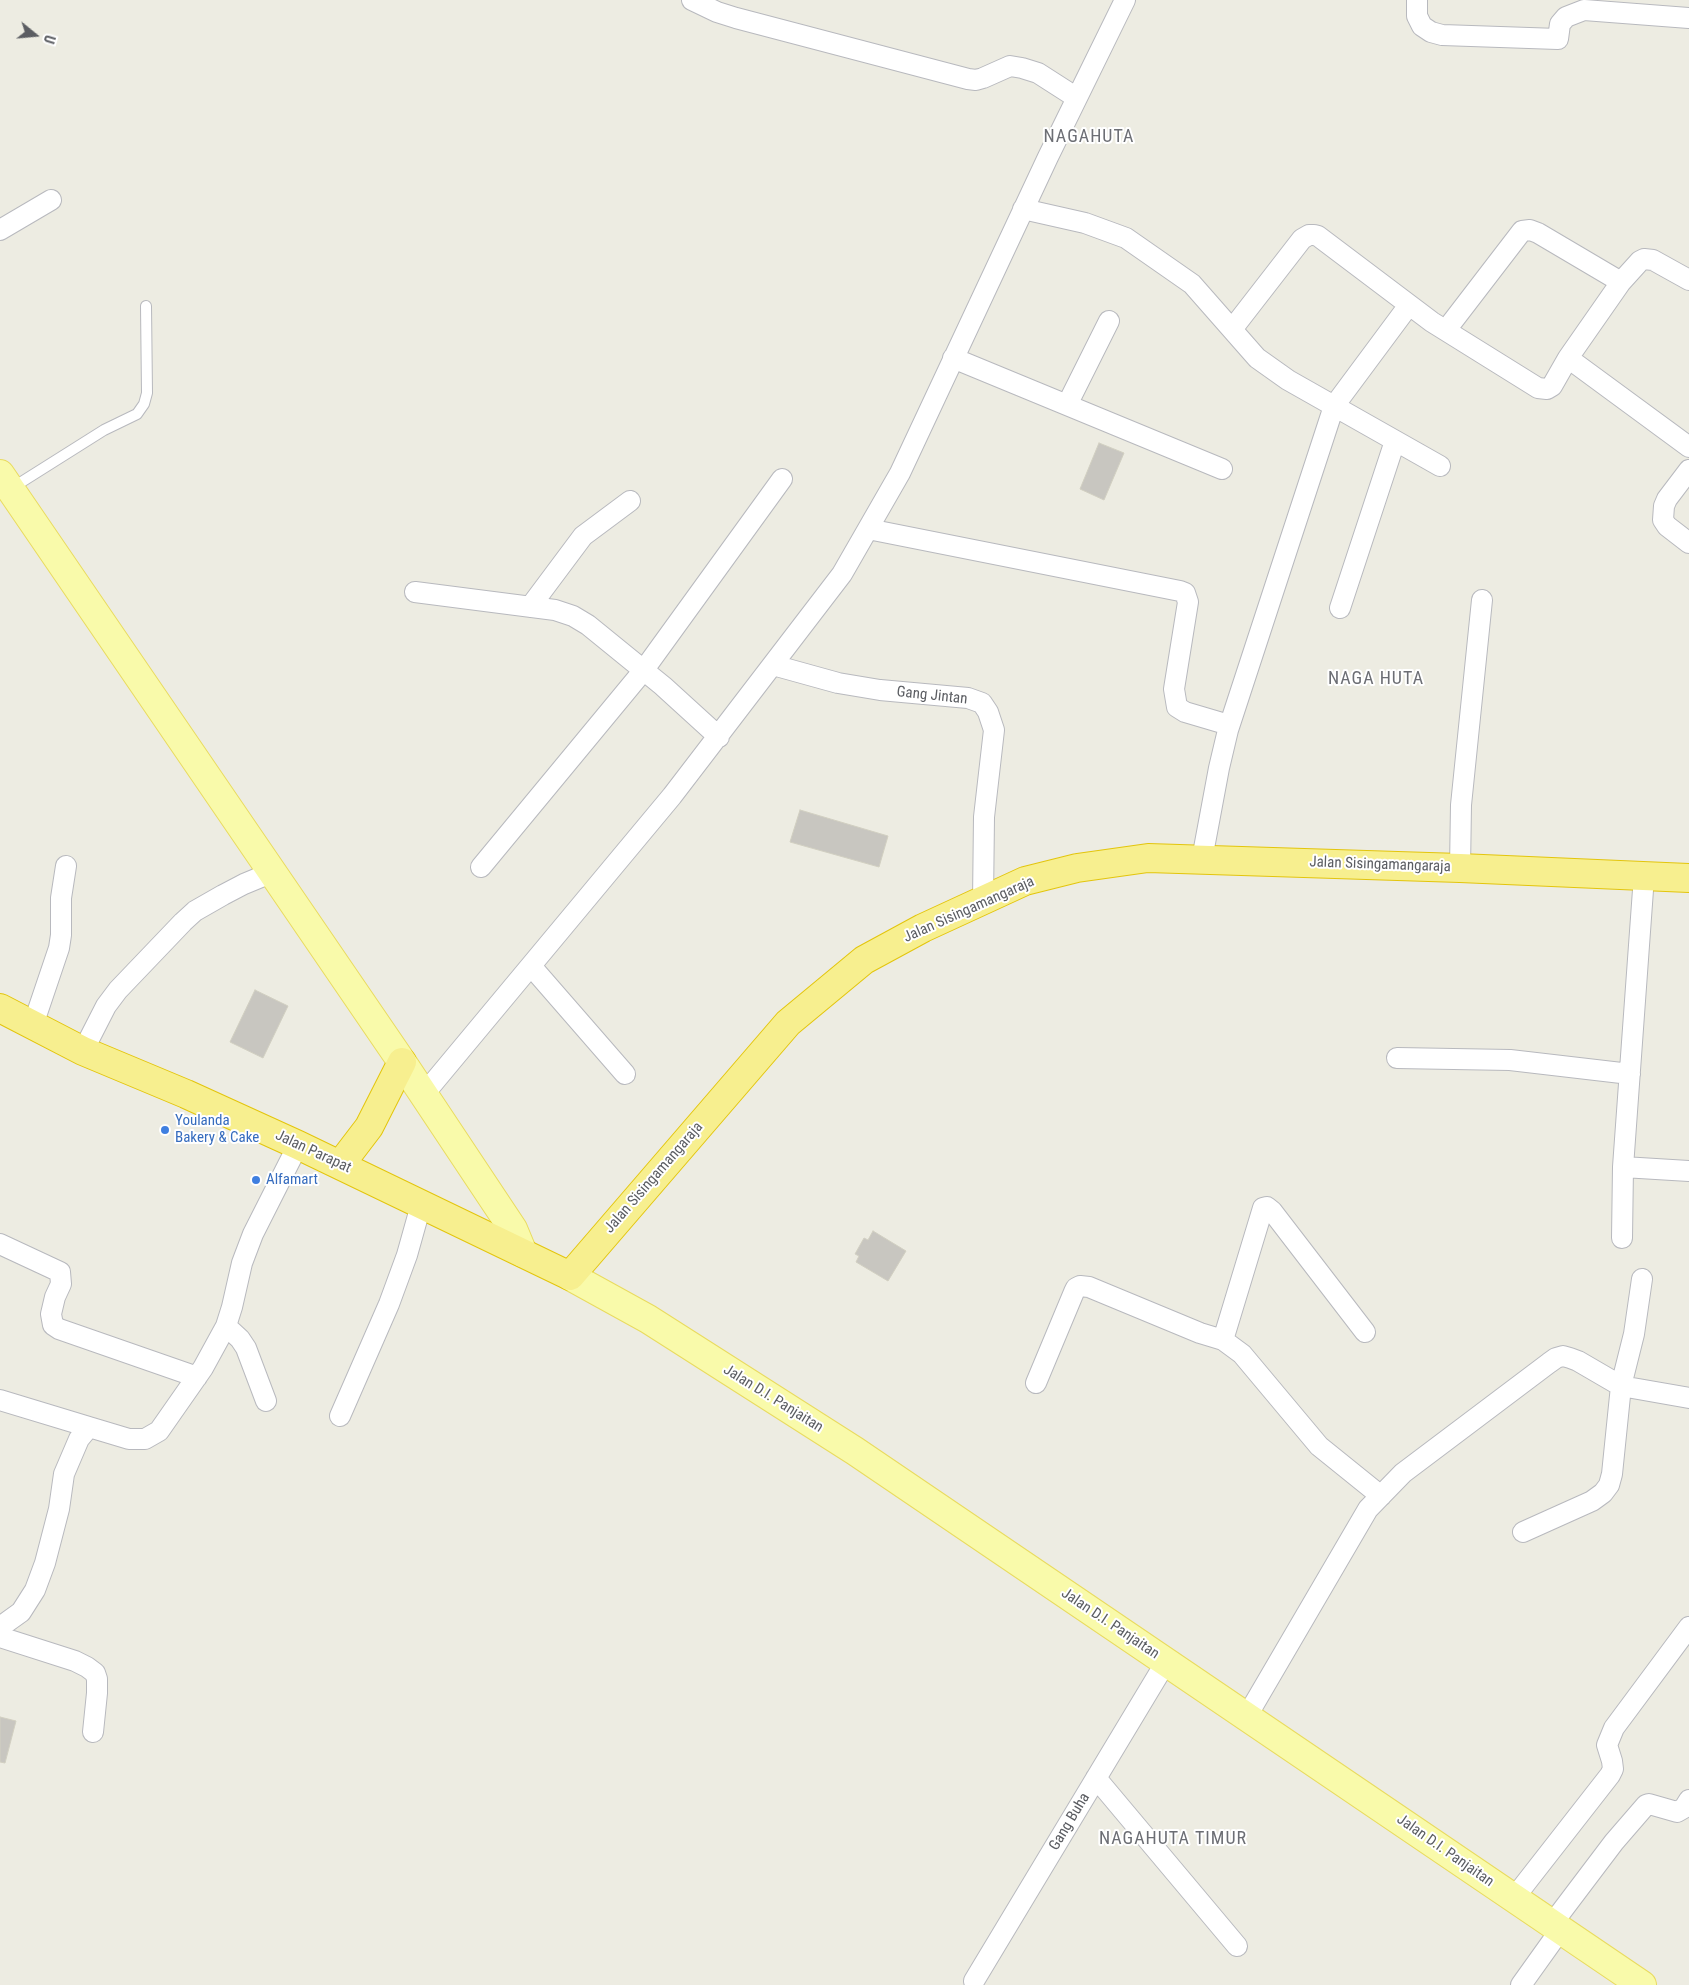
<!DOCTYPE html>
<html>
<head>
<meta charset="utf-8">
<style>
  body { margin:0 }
  #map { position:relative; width:1689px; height:1985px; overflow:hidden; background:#edece2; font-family:"Roboto Condensed",sans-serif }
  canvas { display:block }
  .north { position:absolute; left:10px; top:10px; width:50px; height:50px; -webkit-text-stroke:4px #fff; paint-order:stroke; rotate:107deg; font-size:14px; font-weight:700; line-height:20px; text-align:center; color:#5b5d62 }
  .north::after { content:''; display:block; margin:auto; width:18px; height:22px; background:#5b5d62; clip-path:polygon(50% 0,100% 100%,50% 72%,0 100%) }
</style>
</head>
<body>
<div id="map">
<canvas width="1689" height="1985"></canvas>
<div class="north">U</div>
</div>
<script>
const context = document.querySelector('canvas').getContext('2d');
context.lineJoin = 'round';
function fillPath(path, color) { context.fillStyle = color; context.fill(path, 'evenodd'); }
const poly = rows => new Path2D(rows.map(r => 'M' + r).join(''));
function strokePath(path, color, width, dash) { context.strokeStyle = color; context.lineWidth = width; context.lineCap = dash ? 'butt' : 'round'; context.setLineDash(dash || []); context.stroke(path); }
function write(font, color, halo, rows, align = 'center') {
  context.font = font + ' "Roboto Condensed",sans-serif'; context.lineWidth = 4; context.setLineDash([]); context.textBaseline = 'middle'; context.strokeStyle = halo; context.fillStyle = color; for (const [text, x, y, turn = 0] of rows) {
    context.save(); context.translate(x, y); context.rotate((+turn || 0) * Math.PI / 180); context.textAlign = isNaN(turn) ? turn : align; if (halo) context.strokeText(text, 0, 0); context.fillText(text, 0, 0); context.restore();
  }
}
const building = poly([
  [1099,443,1124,453,1104,500,1080,489,1099,443],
  [800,810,888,836,879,867,790,842,800,810],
  [255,990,288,1006,263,1058,230,1042,255,990],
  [873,1231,906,1251,888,1281,856,1262,859,1256,855,1254,864,1238,868,1240,873,1231],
  [0,1717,16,1721,5,1763,0,1762,0,1717]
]);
fillPath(building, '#c8c6c0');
strokePath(building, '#d1cfc1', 1);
const lane = poly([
  [12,488,104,430,137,414,144,404,147,393,146,306]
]);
const street = poly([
  [692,0,717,12,736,18,968,79,976,80,983,78,1010,66,1022,68,1038,73,1077,98],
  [1417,0,1417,16,1422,26,1431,32,1442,35,1558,39,1560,24,1566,17,1584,10,1689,18],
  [1023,209,1085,223,1126,238,1192,284,1257,358,1288,380,1440,466],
  [0,230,51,200],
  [1233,328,1302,239,1309,235,1314,235,1318,236,1432,322,1538,388,1547,389,1552,386,1568,358,1621,282,1640,261,1644,259,1653,260,1689,280],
  [1446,330,1522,231,1530,230,1538,233,1621,282],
  [953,358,1222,469],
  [1568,358,1689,447],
  [1067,405,1109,321],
  [1689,470,1667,499,1664,506,1663,520,1667,526,1689,543],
  [868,529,1180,591,1185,593,1188,602,1174,689,1177,707,1185,712,1229,725],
  [415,592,555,610,573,616,588,625,663,686,719,737],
  [530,607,583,536,630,501],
  [1340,608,1395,441],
  [773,665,838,683,880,690,968,698,982,703,988,712,994,730,984,817,983,901],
  [1202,859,1219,768,1228,730,1334,406,1409,305],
  [481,867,643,671,782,479],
  [1460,868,1461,805,1482,600],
  [531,966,625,1074],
  [33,1025,59,948,61,935,61,898,66,866],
  [83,1051,106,1006,118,990,183,922,195,911,223,895,244,884,273,872],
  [1397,1058,1510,1060,1630,1074],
  [424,1094,672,796,842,574,900,473,1048,157,1125,0],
  [1623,1167,1689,1171],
  [1622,1238,1623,1167,1644,876],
  [0,1244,60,1272,61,1284,55,1297,51,1314,53,1325,59,1329,197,1377],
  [226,1326,240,1339,246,1348,266,1401],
  [1365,1332,1272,1211,1267,1207,1263,1208,1223,1340,1242,1354,1319,1446,1381,1496],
  [1036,1383,1074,1292,1076,1288,1080,1286,1089,1287,1200,1333,1223,1340],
  [0,1400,89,1427],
  [340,1416,389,1304,407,1255,421,1205],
  [1523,1532,1592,1501,1603,1493,1609,1485,1612,1474,1621,1386,1634,1334,1642,1279],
  [0,1627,21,1612,35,1590,45,1563,59,1509,64,1474,79,1439,89,1427,129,1439,145,1439,159,1431,203,1368,226,1326,232,1307,242,1263,253,1234,298,1145],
  [0,1637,75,1661,87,1667,95,1673,97,1679,97,1693,93,1732],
  [1247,1716,1368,1509,1403,1473,1549,1363,1556,1358,1563,1356,1570,1358,1578,1361,1621,1386,1689,1398],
  [1096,1778,1237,1946],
  [1514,1898,1610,1775,1613,1769,1612,1761,1607,1745,1614,1728,1689,1627],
  [1552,1924,1614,1842,1646,1805,1649,1804,1677,1812,1684,1808,1689,1800],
  [974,1981,1166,1662],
  [1521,1985,1561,1929]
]);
const primary = poly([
  [0,474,402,1062,513,1229,523,1253],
  [570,1276,648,1319,855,1451,1642,1985]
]);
const highway = poly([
  [0,1008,83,1051,186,1094,298,1145,570,1276,788,1023,864,960,923,928,1025,881,1077,868,1148,858,1460,868,1689,878],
  [340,1165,369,1127,402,1062]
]);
strokePath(lane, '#b8b9be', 12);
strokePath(street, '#b8b9be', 22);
strokePath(primary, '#e9db5f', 30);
strokePath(highway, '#e3c50c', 30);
strokePath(lane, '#fff', 10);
strokePath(street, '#fff', 20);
strokePath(primary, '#f9faaa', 28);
strokePath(highway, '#f7ef8f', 28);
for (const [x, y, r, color] of [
  [165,1130,5,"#3f7fe0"],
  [256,1180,5,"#3f7fe0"]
]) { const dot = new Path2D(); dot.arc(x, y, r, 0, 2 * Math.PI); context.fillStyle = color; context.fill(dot); strokePath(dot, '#fff', 2); }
write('15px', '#5b5d62', '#fff', [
  ["Gang Jintan",932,696,6],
  ["Jalan Sisingamangaraja",1380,865,2],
  ["Jalan Sisingamangaraja",969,910,-24],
  ["Jalan Parapat",313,1152,25],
  ["Jalan Sisingamangaraja",654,1178,-49],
  ["Jalan D.I. Panjaitan",773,1399,32],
  ["Jalan D.I. Panjaitan",1110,1624,34],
  ["Gang Buha",1070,1822,-59],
  ["Jalan D.I. Panjaitan",1445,1851,35]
]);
write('15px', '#366cbe', '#fff', [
  ["Youlanda",175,1121],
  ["Bakery & Cake",175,1138],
  ["Alfamart",266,1180]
], 'left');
context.letterSpacing = '1px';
write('18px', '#6c6e74', '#fff', [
  ["NAGAHUTA",1089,137],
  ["NAGA HUTA",1376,679],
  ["NAGAHUTA TIMUR",1173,1839]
]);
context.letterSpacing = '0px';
</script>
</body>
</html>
